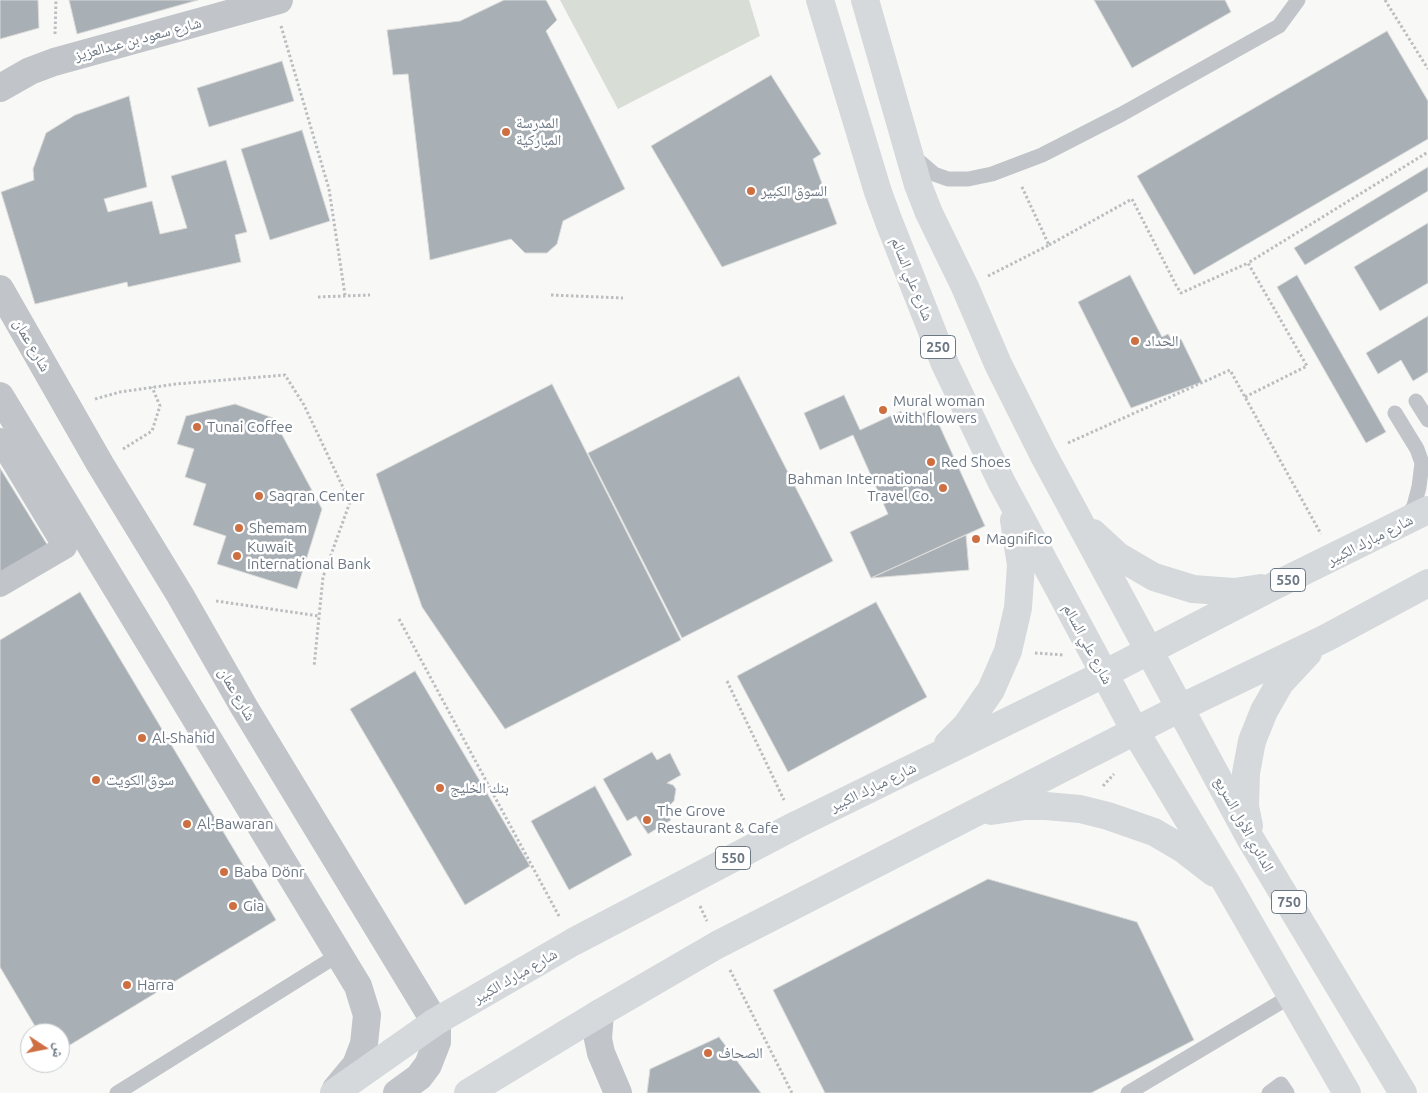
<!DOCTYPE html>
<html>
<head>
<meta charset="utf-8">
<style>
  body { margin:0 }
  #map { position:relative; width:1428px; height:1093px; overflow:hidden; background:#f8f9f7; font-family:Ubuntu,"Noto Naskh Arabic",sans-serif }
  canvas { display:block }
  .north { position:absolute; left:20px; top:1023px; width:50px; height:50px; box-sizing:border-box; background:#fff; border:1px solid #c4c9ce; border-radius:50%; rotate:101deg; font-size:14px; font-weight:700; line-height:20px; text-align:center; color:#6c7784 }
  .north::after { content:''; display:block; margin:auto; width:18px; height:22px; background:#ce6f42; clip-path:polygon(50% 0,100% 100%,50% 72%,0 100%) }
</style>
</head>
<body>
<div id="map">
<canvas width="1428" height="1093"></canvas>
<div class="north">ش</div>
</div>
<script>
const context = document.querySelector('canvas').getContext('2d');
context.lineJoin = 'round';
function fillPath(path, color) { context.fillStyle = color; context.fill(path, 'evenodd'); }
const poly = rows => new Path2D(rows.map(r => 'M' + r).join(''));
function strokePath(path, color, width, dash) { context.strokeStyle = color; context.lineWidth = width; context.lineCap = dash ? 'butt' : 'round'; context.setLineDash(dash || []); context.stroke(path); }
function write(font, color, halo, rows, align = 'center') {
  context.font = font + ' Ubuntu,"Noto Naskh Arabic",sans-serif'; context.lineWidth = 5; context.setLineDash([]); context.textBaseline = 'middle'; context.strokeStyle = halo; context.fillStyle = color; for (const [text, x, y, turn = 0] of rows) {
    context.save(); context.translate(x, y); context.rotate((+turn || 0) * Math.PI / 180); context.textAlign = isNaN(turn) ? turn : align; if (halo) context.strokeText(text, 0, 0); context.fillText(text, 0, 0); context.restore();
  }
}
fillPath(poly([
  [560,0,749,0,760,36,618,109]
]), '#d8ddd6');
const building = poly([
  [0,0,38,0,39,28,0,39,0,0],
  [69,0,198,0,77,34,69,0],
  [504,0,546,0,557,20,546,31,625,189,563,221,557,244,547,253,525,253,511,239,430,260,408,74,393,75,387,30,460,21,504,0],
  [1094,0,1225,0,1231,12,1132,68,1094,0],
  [1387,31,1428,101,1428,139,1194,275,1137,176,1387,31],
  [282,61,294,101,209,127,197,88,282,61],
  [771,75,821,154,813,159,837,224,722,267,651,146,771,75],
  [129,96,147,187,104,199,108,212,152,201,160,234,187,228,171,176,226,160,247,232,235,235,241,262,128,287,127,282,35,304,1,192,34,180,33,169,46,133,75,115,129,96],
  [302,130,330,221,270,240,241,149,302,130],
  [1428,167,1428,191,1305,265,1294,248,1428,167],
  [1428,223,1428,283,1380,311,1354,267,1428,223],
  [1130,275,1162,337,1168,334,1173,342,1181,339,1202,382,1131,408,1078,302,1130,275],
  [1297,275,1386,432,1366,443,1277,287,1297,275],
  [1428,316,1428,372,1413,381,1401,360,1378,374,1366,353,1428,316],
  [739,376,833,561,682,638,588,453,739,376],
  [552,384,681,640,505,729,422,607,376,474,552,384],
  [844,395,860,430,901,411,906,421,932,409,985,526,871,578,850,532,888,514,853,435,820,450,804,413,844,395],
  [235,404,273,418,322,509,297,589,217,564,226,536,193,525,206,484,185,477,194,449,177,444,186,416,235,404],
  [0,468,48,546,0,576,0,468],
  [966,535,969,570,871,578,966,535],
  [80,592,276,920,60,1051,60,1033,39,1033,0,967,0,640,80,592],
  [876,602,927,697,788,772,737,676,876,602],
  [415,671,530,866,465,905,350,709,415,671],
  [652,752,657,760,670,753,681,775,667,783,673,785,676,789,674,801,667,808,662,807,671,820,648,834,636,816,627,821,603,779,652,752],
  [595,786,632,855,569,890,531,821,595,786],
  [988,879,1137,922,1194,1040,1091,1093,825,1093,773,990,988,879],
  [719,1037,761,1093,647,1093,650,1069,719,1037]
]);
fillPath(building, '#a8afb5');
strokePath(building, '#dadbd9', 1);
strokePath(poly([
  [1385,0,1428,69],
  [281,26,329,189,345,295],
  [55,34,56,0],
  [1049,245,1132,199,1176,285,1181,293,1248,263],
  [988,276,1049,245,1021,185],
  [551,295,623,298],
  [318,297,370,295],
  [1245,397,1307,366,1248,263,1428,152],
  [95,399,120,392,176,384,285,375,304,405,350,502,323,577,314,667],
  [1068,443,1230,370,1321,534],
  [123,449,152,431,160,406,152,387],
  [216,601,319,616],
  [399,619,560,918],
  [1035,653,1064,655],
  [727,681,784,800],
  [1103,786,1114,774],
  [700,906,707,921],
  [730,970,792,1093]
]), '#bbbdc0', 3, [2.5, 2.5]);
strokePath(poly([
  [913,156,934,174,948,179,968,179,992,174,1042,155,1122,114,1279,26,1298,0],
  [1416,401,1428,420],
  [1395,413,1417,449,1422,463,1419,487,1414,506,1406,519],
  [117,1093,338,955],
  [1128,1093,1291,996],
  [1269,1093,1281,1084,1287,1093]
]), '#c1c4c8', 15);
strokePath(poly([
  [0,440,65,547,0,585]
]), '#c1c4c8', 24);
strokePath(poly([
  [0,88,30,71,54,62,279,0],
  [0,289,100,464,180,595,244,707,435,1022,437,1031,437,1042,428,1065,419,1077,397,1093],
  [0,396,358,986,367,1015,364,1044,356,1065,336,1089],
  [600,1013,598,1039,601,1053,618,1093]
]), '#c1c4c8', 28);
strokePath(poly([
  [820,0,878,192,889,222,945,364,1001,481,1135,731,1227,884,1347,1093],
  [865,0,918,185,929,213,965,287,998,364,1043,454,1250,838,1403,1093],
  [1093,533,1118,556,1154,577,1193,589,1234,592,1261,588],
  [948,744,966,726,991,690,1008,651,1018,608,1021,565,1014,520],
  [991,811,1025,806,1046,806,1080,809,1108,816,1154,832,1183,849,1214,873],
  [1249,826,1245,806,1246,773,1252,741,1264,711,1280,683,1308,653],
  [334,1093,435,1022,573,942,796,825,1104,674,1274,586,1428,510],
  [468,1093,600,1013,717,945,1180,708,1326,638,1428,583]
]), '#d6d9dc', 28);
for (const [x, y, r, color] of [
  [506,132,5,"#ce6f42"],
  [751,191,5,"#ce6f42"],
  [1135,341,5,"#ce6f42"],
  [883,410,5,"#ce6f42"],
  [197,427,5,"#ce6f42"],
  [931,462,5,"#ce6f42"],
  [943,488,5,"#ce6f42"],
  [259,496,5,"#ce6f42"],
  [239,528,5,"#ce6f42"],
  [976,539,5,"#ce6f42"],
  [237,556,5,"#ce6f42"],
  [142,738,5,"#ce6f42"],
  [96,780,5,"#ce6f42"],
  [440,788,5,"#ce6f42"],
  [647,820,5,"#ce6f42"],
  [187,824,5,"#ce6f42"],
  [224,872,5,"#ce6f42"],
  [233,906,5,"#ce6f42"],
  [127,985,5,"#ce6f42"],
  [708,1053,5,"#ce6f42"]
]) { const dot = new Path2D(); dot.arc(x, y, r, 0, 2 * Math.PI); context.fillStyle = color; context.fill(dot); strokePath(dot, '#fff', 2); }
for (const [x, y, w] of [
  [938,347,35],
  [1288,580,35],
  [733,858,35],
  [1289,902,35]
]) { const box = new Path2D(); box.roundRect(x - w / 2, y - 11.5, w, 23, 4); context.fillStyle = '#fff'; context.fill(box); strokePath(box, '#6c7784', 1); }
write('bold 14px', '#6c7784', null, [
  ["250",938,347],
  ["550",1288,580],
  ["550",733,858],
  ["750",1289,902]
]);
write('15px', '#6c7784', '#fff', [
  ["شارع سعود بن عبدالعزيز",138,39,-15],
  ["شارع علي السالم",912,279,68],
  ["شارع عمان",32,345,60],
  ["شارع مبارك الكبير",1370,540,-27],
  ["شارع علي السالم",1088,644,62],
  ["شارع عمان",237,694,60],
  ["شارع مبارك الكبير",873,787,-26],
  ["الدائري الأول السريع",1244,824,61],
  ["شارع مبارك الكبير",515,976,-30]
]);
write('15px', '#6c7784', '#fff', [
  ["المدرسة",516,123],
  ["المباركية",516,140],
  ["السوق الكبير",761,191],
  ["الحداد",1145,341],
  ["Mural woman",893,401],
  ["with flowers",893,418],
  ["Tunai Coffee",207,427],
  ["Red Shoes",941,462],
  ["Bahman International",933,479,"right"],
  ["Travel Co.",933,496,"right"],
  ["Saqran Center",269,496],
  ["Shemam",249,528],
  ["Magnifico",986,539],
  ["Kuwait",247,547],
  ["International Bank",247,564],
  ["Al-Shahid",152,738],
  ["سوق الكويت",106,780],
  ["بنك الخليج",450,788],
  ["The Grove",657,811],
  ["Restaurant & Cafe",657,828],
  ["Al-Bawaran",197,824],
  ["Baba Dönr",234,872],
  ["Gia",243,906],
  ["Harra",137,985],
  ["الصحاف",718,1053]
], 'left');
</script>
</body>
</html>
